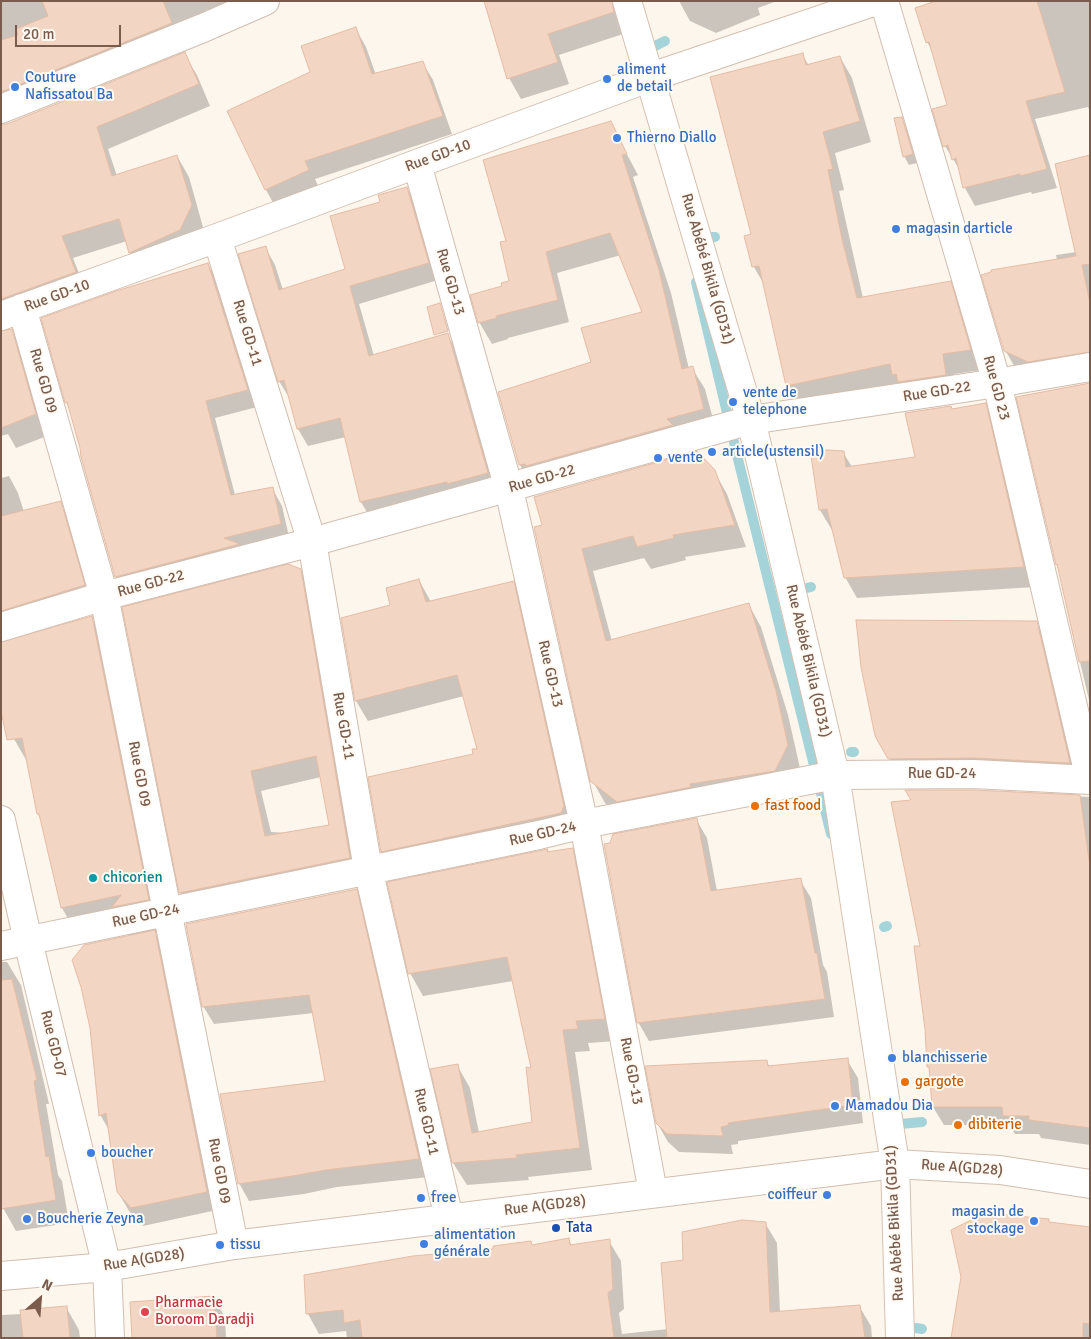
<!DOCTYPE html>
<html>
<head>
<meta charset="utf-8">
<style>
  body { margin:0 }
  #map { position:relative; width:1091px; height:1339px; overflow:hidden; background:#fdf6ec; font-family:Signika,sans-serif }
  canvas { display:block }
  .frame { position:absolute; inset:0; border:2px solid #7a5c4d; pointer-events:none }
  .north { position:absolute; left:15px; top:1274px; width:50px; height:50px; -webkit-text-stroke:4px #fffaf3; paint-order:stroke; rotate:27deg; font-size:14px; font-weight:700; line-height:20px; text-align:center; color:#7a5c4d }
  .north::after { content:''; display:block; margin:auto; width:18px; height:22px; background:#7a5c4d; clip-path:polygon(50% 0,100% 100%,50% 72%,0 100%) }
  .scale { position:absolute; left:15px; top:25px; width:106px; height:22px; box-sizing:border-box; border:2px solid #7a5c4d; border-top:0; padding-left:6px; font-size:15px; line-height:18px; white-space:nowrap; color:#7a5c4d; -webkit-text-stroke:4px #fffaf3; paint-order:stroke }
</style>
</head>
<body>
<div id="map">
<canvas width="1091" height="1339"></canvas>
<div class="frame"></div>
<div class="north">N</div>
<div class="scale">20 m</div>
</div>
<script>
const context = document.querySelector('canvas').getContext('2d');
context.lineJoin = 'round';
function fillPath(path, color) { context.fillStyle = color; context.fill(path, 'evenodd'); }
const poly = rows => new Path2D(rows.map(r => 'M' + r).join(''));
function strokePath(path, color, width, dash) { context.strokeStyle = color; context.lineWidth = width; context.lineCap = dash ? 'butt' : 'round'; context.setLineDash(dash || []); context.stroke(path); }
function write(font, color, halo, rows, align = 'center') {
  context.font = font + ' Signika,sans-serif'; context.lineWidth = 4; context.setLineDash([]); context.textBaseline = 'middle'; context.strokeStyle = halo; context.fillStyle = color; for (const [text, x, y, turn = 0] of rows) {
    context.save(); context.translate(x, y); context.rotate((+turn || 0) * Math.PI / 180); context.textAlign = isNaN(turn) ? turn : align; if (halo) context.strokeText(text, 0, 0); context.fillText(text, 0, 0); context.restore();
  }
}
fillPath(poly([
  [1,1,266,1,1,120],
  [486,1,616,1,623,34,559,55,569,84,521,99,509,78],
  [679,1,777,1,758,8,760,15,716,33,690,21],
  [940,1,1090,1,1090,112,1088,107,1035,119,1057,188,1032,194,1031,192,975,206,965,188,961,172,945,146,948,106,935,56,927,42],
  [356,29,366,47,376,75,422,62,433,80,452,134,315,179,319,188,276,208,266,190,229,112,311,73],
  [184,54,197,75,210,106,108,149,117,176,177,156,189,177,203,227,192,251,142,274,130,253,127,241,73,258,87,294,1,327,1,125,7,125],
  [802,54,809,66,840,57,852,78,871,142,835,153,844,190,839,191,863,298,950,282,962,303,982,370,954,374,958,396,799,407,787,386,766,288,754,267,746,237,753,235],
  [901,118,906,127,917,163,909,165,904,156],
  [610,123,638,175,633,177,671,293,689,369,692,368,705,389,716,430,532,486,520,465,593,363,644,312,621,255,557,273,569,322,508,338,508,339,492,344,479,322,504,287,510,282,507,242],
  [1090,157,1090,371,1016,369,1005,350,1057,260,1056,255,1077,252],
  [407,188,417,206,438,280,359,304,374,356,447,334,458,352,498,491,371,519,361,502,346,437,308,446,298,429,290,399,279,381,265,247,275,265,283,290,347,270,382,203],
  [208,264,218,282,257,407,215,418,235,495,272,488,282,506,290,541,126,594,116,577,70,409,66,402],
  [11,330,23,351,47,436,16,448,8,434,1,436,1,332],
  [985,404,997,425,1035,587,857,598,845,577,834,530,832,530,820,510,843,452,852,467,917,458,952,410],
  [714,471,727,494,746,547,685,557,686,560,651,569,644,558,593,571,612,641,749,605,761,627,788,715,800,768,630,823,605,803,592,780,535,528],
  [9,476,18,493,24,512,60,503,70,520,94,603,1,629,1,478],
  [300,570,312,591,361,878,192,913,181,893,124,608],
  [321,777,330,826,289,833,271,832,261,791],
  [419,580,431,602,513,582,525,603,575,827,394,872,382,851,478,750,464,696,368,721,356,701,342,619,392,605],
  [1090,611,1090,704,1068,612],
  [91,617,109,648,166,930,155,933,165,950,217,1210,143,1226,129,1211,118,1192,110,1132,101,1116,92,1028,130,937,125,928,79,938,62,908,41,820,38,814,28,763,14,739],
  [1036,622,1046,640,1079,780,900,776,876,735],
  [974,791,1090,797,1090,1145,1041,1138,1039,1134,1015,1134,1009,1125,944,1125,933,1107,931,1071,928,1067,913,801],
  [696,819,707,838,717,891,800,880,811,898,823,965,827,972,834,1017,649,1041,638,1022],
  [548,850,549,853,572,850,585,872,617,1041,588,1043,590,1051,575,1052,592,1170,528,1177,529,1180,467,1185,453,1163,457,1065,470,1088,479,1133,533,1123,533,1069,513,981,423,996,410,973,389,883],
  [356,890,366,908,429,1177,337,1187,304,1194,249,1201,239,1183,327,1082,314,1013,214,1024,203,1006],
  [1,962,7,962,21,985,49,1104,46,1104,58,1175,62,1181,69,1223,16,1231,3,1208,1,1199],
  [847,1060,858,1078,863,1123,738,1141,738,1144,731,1145,733,1154,679,1152,668,1142,657,1123,766,1061,770,1067],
  [1048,1220,1050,1223,1090,1228,1090,1338,953,1338],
  [765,1223,777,1243,780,1312,859,1306,871,1326,872,1338,347,1338,346,1331,319,1334,308,1314,532,1246,569,1240,572,1246,609,1241,621,1261,624,1309,619,1313,622,1334,668,1329,684,1261],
  [213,1297,225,1317,226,1338,134,1338],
  [66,1307,79,1330,80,1338,1,1338,1,1315,22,1314]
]), '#0003');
strokePath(poly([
  [643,52,665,41],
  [711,237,715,237],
  [696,282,737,455,831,834],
  [807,588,811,587],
  [851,752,854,752],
  [884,927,887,926],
  [890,1125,922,1122],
  [916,1328,922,1329]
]), '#a5d3da', 10);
const building = poly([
  [42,1,163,1,172,23,1,92,1,40,18,35,16,29,48,16,42,1],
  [484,1,612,1,614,12,548,34,558,62,507,79,484,1],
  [936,1,1037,1,1065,92,1026,101,1047,169,1020,176,1020,174,963,188,956,158,952,160,948,145,943,147,932,109,947,105,929,42,926,43,915,8,936,1],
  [356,27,372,74,423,61,443,116,305,161,309,170,265,190,227,111,310,72,301,46,356,27],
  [185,52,199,84,97,127,112,176,177,155,192,205,180,230,129,253,119,219,62,236,76,272,1,299,1,124,7,124,185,52],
  [803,53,806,65,840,56,860,121,823,132,833,169,828,170,842,239,857,298,951,281,971,350,943,354,946,375,898,382,896,374,892,375,890,364,786,386,759,266,752,267,744,236,751,234,710,77,803,53],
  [902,117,913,154,903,157,894,118,902,117],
  [611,121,627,154,622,155,659,270,682,369,693,366,704,409,667,419,673,425,526,466,525,464,519,465,498,392,591,362,581,328,642,312,610,233,546,252,558,300,496,316,497,318,478,323,470,295,502,286,501,283,509,281,500,242,506,241,483,160,611,121],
  [1090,155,1090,264,1082,265,1090,303,1090,352,1028,362,1004,351,981,275,991,272,991,270,1076,256,1055,164,1090,155],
  [407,187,429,263,350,286,369,356,448,333,488,473,447,484,447,482,360,502,340,418,297,429,284,380,278,382,238,254,266,246,279,290,345,269,330,216,380,202,378,195,407,187],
  [208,263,248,390,206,401,231,495,273,487,281,524,224,538,240,544,115,577,81,457,80,448,67,402,65,403,41,318,116,291,208,263],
  [440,303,448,331,434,335,427,307,440,303],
  [12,329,36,414,1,428,1,331,12,329],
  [1090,383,1090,661,1079,662,1057,564,1056,565,1016,397,1090,383],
  [986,403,1024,567,844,578,827,509,819,510,810,449,844,451,846,467,915,457,905,413,951,406,952,409,986,403],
  [697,451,715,470,735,525,673,535,674,538,637,547,633,536,582,549,606,641,749,603,776,691,788,745,775,771,690,784,691,787,617,802,590,781,534,527,542,525,534,497,697,451],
  [61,501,85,585,1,611,1,516,61,501],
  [288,564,301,569,350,858,179,893,122,607,288,564],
  [316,756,329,825,265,836,251,771,316,756],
  [419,579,426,602,514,581,564,806,561,813,381,852,368,777,473,754,472,749,477,749,457,675,355,701,341,618,390,605,386,588,419,579],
  [92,616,149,900,112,907,121,895,61,908,39,814,37,814,22,738,7,740,1,711,1,642,92,616],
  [856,620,1037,621,1070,763,974,758,888,759,875,736,861,667,856,620],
  [905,790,974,790,1080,795,1090,867,1090,1128,1029,1120,1029,1116,1003,1116,1002,1107,932,1107,929,1067,927,1067,925,1029,914,946,920,946,891,802,911,800,905,790],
  [697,818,711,891,801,878,815,953,817,953,825,999,637,1023,604,844,610,843,613,834,697,818],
  [573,848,605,1019,576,1021,578,1029,563,1030,580,1148,516,1155,517,1158,452,1163,430,1069,458,1064,472,1133,532,1122,526,1067,531,1068,507,957,408,974,387,882,548,849,547,852,573,848],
  [357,889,419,1159,326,1170,293,1176,238,1184,220,1094,325,1081,309,995,202,1007,186,924,357,889],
  [155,930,207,1192,131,1208,117,1192,106,1113,99,1116,90,1028,81,987,72,960,84,945,155,930],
  [12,979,37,1080,34,1081,46,1157,49,1156,56,1200,1,1209,1,980,12,979],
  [848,1058,853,1105,728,1123,729,1125,721,1127,723,1136,667,1134,656,1123,645,1066,767,1060,768,1066,848,1058],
  [985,1213,1049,1219,1049,1222,1090,1227,1090,1324,1083,1323,1083,1338,951,1338,961,1277,951,1230,985,1213],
  [742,1220,766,1222,770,1312,860,1305,865,1338,667,1338,661,1263,683,1260,682,1232,742,1220],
  [569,1238,570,1245,610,1239,613,1289,608,1293,614,1338,362,1338,360,1320,344,1323,343,1310,306,1314,304,1275,413,1256,493,1249,493,1246,531,1241,532,1245,569,1238],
  [214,1296,217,1338,132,1338,130,1302,214,1296],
  [67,1306,70,1338,23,1338,20,1310,67,1306]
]);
fillPath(building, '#f3d5c3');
strokePath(building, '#e6bba3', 1);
const street = poly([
  [884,1,997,383,1090,779],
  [1,109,203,28,265,1],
  [417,164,509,489,584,824,653,1192],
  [217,238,312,542,368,869,449,1218],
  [22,308,104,596,234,1245],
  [1,316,217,238,651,77,876,1],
  [1,627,104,596,312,542,751,420,997,383,1090,367],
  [1,820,28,941,107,1267,110,1338],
  [1,946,539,835,584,824,835,775,974,774,1090,780],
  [1,1276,107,1267,234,1245,895,1164,1000,1170,1090,1184]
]);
const secondary = poly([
  [627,1,751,420,835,775,895,1164,900,1338]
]);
strokePath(street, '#d1beb0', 30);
strokePath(secondary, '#d6c0b0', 30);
strokePath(street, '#fff', 28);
strokePath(secondary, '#fff', 28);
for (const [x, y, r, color] of [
  [607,79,5,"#3f7fe0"],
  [15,87,5,"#3f7fe0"],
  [617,138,5,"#3f7fe0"],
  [896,229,5,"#3f7fe0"],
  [733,402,5,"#3f7fe0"],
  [712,452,5,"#3f7fe0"],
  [658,458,5,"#3f7fe0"],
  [755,806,5,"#e8710a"],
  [93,878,5,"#0f9aa8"],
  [892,1058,5,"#3f7fe0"],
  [905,1082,5,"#e8710a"],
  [835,1106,5,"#3f7fe0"],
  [958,1125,5,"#e8710a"],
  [91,1153,5,"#3f7fe0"],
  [827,1195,5,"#3f7fe0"],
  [421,1198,5,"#3f7fe0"],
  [27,1219,5,"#3f7fe0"],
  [1034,1221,5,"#3f7fe0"],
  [556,1228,5,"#1a4fb4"],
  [424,1244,5,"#3f7fe0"],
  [220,1245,5,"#3f7fe0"],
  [145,1312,5,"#e0444e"]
]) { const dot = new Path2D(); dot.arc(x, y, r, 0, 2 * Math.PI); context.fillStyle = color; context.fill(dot); strokePath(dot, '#fffaf3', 2); }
write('15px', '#366cbe', '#fffaf3', [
  ["aliment",617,70],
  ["de betail",617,87],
  ["Couture",25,78],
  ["Nafissatou Ba",25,95],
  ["Thierno Diallo",627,138],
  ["magasin darticle",906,229],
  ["vente de",743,393],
  ["telephone",743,410],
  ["article(ustensil)",722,452],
  ["vente",668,458],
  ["blanchisserie",902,1058],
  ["Mamadou Dia",845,1106],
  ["boucher",101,1153],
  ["coiffeur",817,1195,"right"],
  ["free",431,1198],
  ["magasin de",1024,1212,"right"],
  ["stockage",1024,1229,"right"],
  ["Boucherie Zeyna",37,1219],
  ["alimentation",434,1235],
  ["générale",434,1252],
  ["tissu",230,1245]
], 'left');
write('15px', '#7a5c4d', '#fffaf3', [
  ["Rue GD-10",438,156,-20],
  ["Rue Abébé Bikila (GD31)",707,269,74],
  ["Rue GD-13",450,282,74],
  ["Rue GD-10",57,296,-20],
  ["Rue GD-11",247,333,73],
  ["Rue GD 09",43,381,74],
  ["Rue GD 23",996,388,75],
  ["Rue GD-22",937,392,-9],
  ["Rue GD-22",542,479,-16],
  ["Rue GD-22",151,584,-15],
  ["Rue Abébé Bikila (GD31)",808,661,77],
  ["Rue GD-13",550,674,77],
  ["Rue GD-11",343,726,80],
  ["Rue GD 09",139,774,79],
  ["Rue GD-24",942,774],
  ["Rue GD-24",543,834,-13],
  ["Rue GD-24",146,916,-12],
  ["Rue GD-07",53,1044,76],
  ["Rue GD-13",631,1071,79],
  ["Rue GD-11",426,1122,77],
  ["Rue A(GD28)",962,1168,4],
  ["Rue GD 09",219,1171,79],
  ["Rue A(GD28)",545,1206,-7],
  ["Rue Abébé Bikila (GD31)",895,1223,-93],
  ["Rue A(GD28)",144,1260,-9]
]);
write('15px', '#c56008', '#fffaf3', [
  ["fast food",765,806],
  ["gargote",915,1082],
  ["dibiterie",968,1125]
], 'left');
write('15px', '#0d838f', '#fffaf3', [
  ["chicorien",103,878]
], 'left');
write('15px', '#164399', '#fffaf3', [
  ["Tata",566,1228]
], 'left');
write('15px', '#be3a42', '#fffaf3', [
  ["Pharmacie",155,1303],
  ["Boroom Daradji",155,1320]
], 'left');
</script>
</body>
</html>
